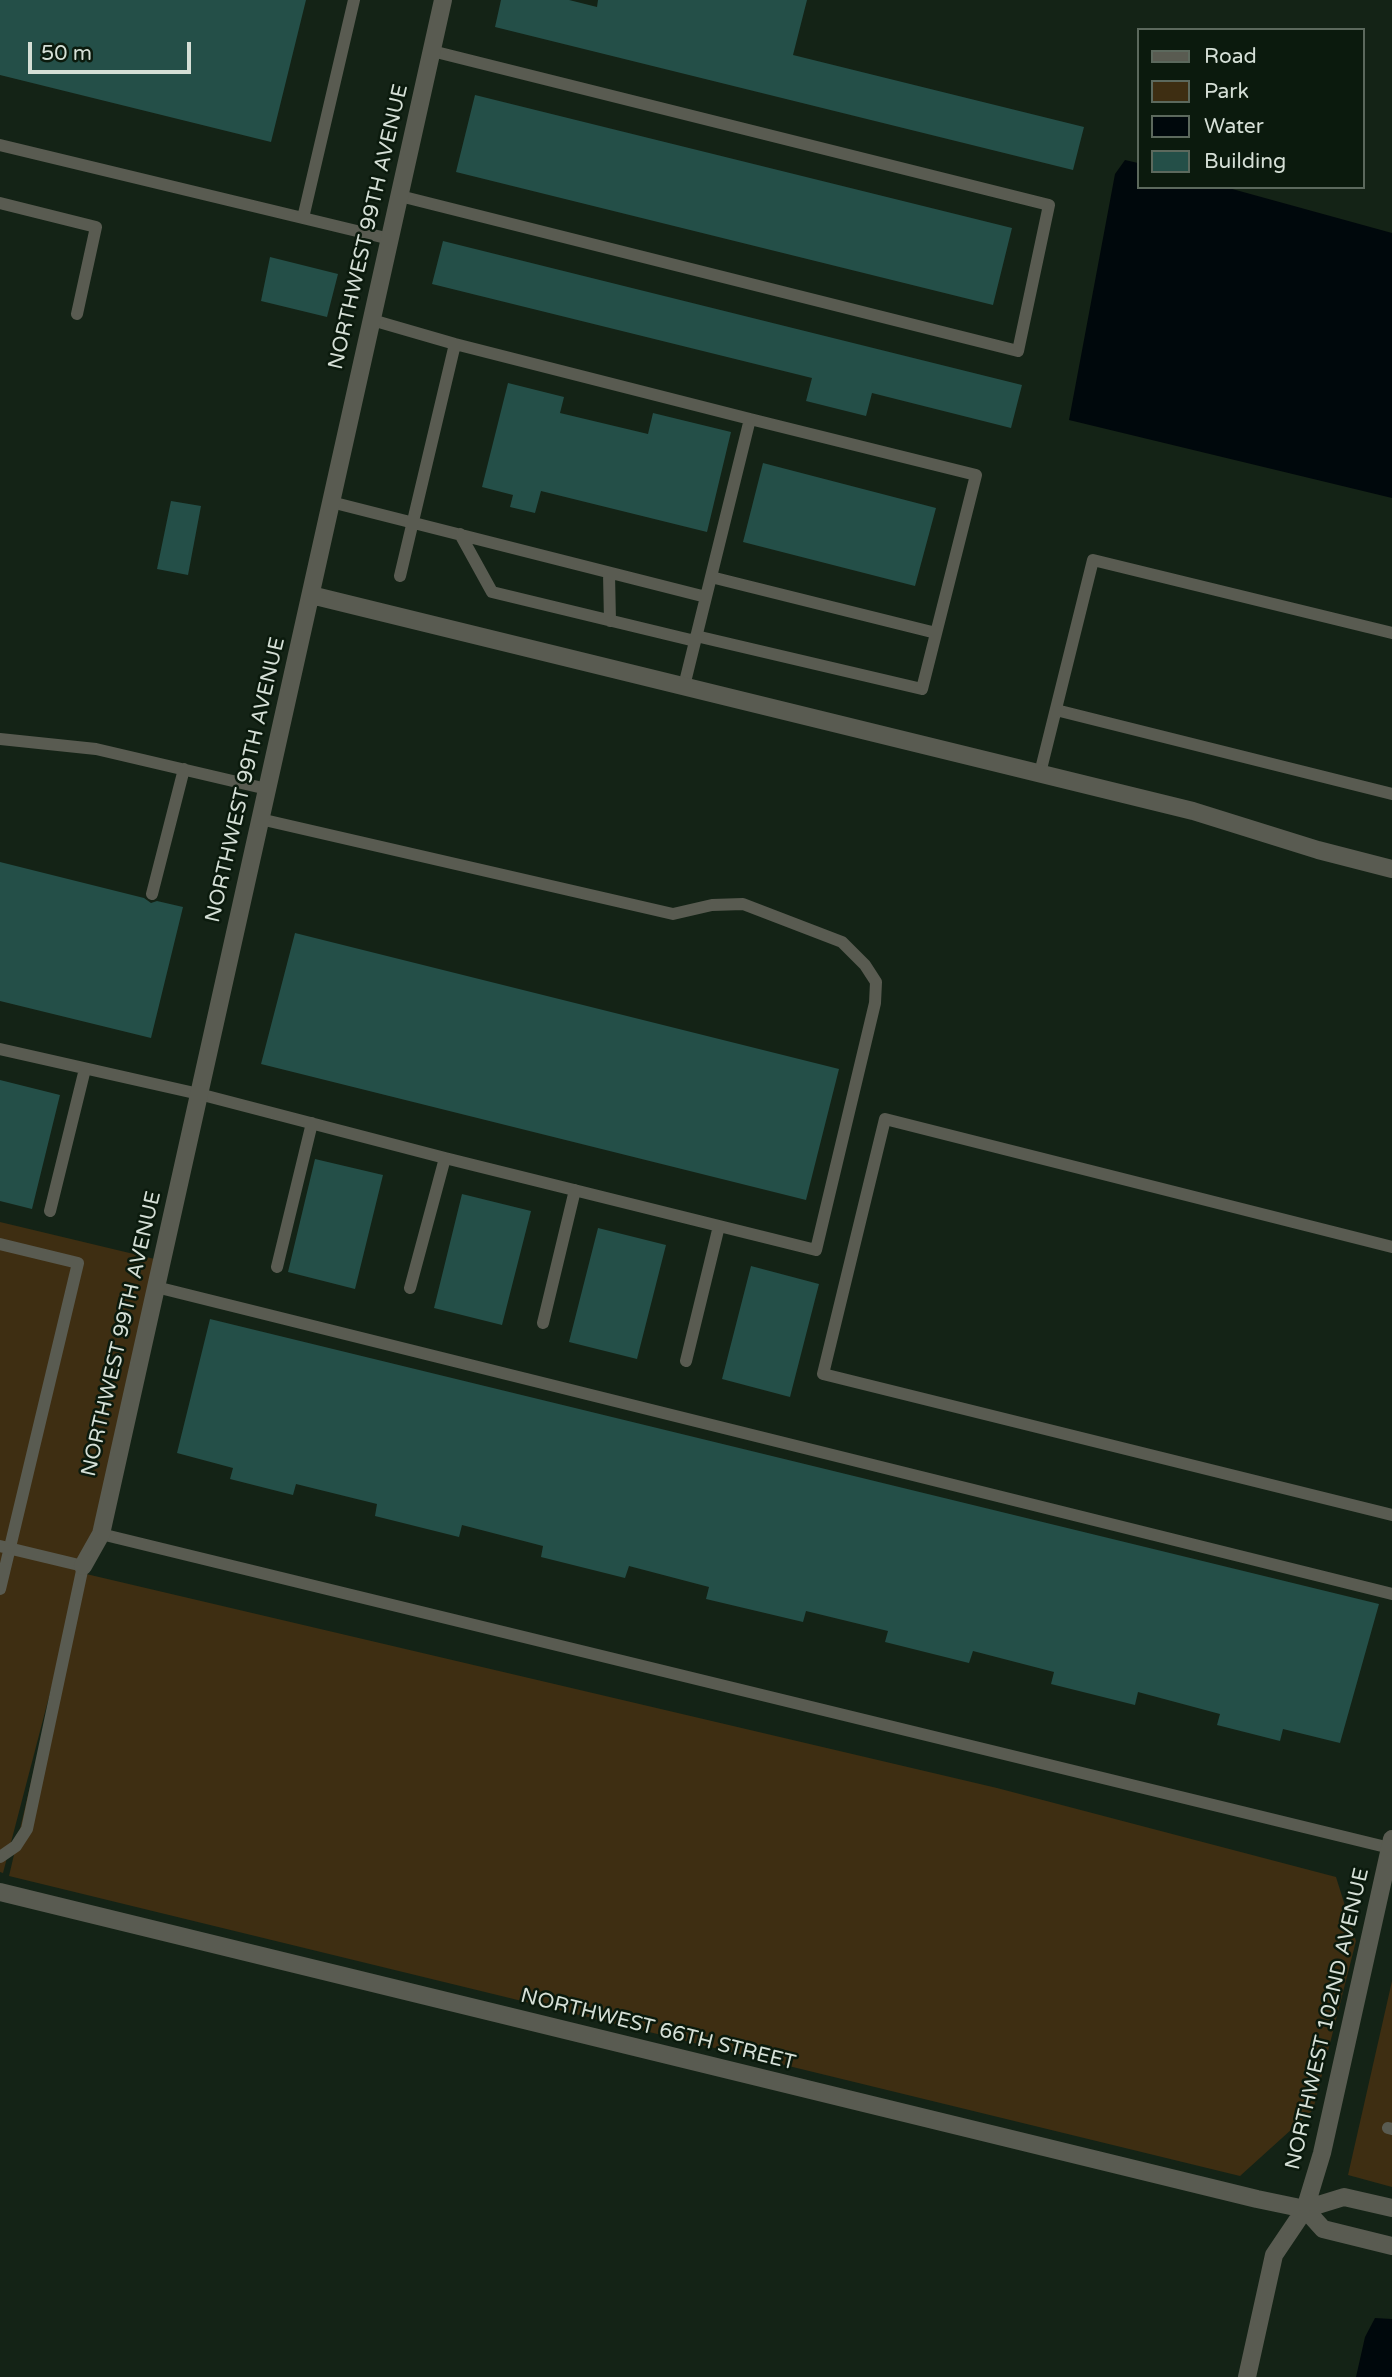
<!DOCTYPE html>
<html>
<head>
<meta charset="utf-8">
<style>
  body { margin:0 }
  #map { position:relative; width:1392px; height:2377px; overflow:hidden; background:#142316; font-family:"Varela Round",sans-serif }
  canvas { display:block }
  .legend { position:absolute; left:1137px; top:28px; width:228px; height:161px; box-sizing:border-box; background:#0b1a0d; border:2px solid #5c695d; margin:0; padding:9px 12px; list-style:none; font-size:21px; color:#d5dfd6 }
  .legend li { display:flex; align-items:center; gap:14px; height:35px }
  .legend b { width:35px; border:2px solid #5c695d }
  .scale { position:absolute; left:28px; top:42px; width:163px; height:32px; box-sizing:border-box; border:4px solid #d5dfd6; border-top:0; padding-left:9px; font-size:21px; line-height:24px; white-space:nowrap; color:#d5dfd6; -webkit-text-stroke:5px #0b1a0d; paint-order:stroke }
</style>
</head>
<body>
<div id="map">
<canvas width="1392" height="2377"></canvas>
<ul class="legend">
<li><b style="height:9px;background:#595b51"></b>Road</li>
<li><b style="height:19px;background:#3e2e12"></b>Park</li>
<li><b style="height:19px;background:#00080c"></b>Water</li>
<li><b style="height:19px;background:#244f48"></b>Building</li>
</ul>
<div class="scale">50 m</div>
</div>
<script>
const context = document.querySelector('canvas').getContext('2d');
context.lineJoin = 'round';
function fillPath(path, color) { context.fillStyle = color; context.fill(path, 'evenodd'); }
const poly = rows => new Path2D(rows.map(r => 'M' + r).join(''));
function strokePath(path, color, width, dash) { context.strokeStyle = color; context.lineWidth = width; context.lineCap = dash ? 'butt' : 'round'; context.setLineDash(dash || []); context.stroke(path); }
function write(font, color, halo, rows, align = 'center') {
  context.font = font + ' "Varela Round",sans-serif'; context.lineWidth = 5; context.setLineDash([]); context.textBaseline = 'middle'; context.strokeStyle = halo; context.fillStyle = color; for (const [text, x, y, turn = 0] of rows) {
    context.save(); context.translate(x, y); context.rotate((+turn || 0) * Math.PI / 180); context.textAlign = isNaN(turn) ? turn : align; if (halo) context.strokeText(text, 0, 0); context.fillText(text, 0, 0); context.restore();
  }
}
fillPath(poly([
  [0,1222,163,1261,82,1573,997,1788,1336,1877,1356,1941,1313,2110,1240,2176,9,1876,68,1624,3,1873,0,1872],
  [1392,1981,1392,2187,1348,2175]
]), '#3e2e12');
fillPath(poly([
  [1125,160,1138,163,1138,187,1225,187,1392,233,1392,498,1069,420,1115,174],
  [1375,2318,1392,2319,1392,2377,1356,2377,1365,2337]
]), '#00080c');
fillPath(poly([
  [0,0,306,0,271,142,0,75],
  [501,0,569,0,597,7,598,0,807,0,793,55,1084,127,1073,170,495,27],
  [475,95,1012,228,993,305,456,172],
  [443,241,1022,385,1011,428,872,393,866,416,806,401,812,378,432,284],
  [270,257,338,274,327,317,261,301],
  [508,383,564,397,560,413,648,434,653,413,731,432,707,532,541,491,535,513,510,507,513,495,482,487],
  [763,463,936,508,915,586,743,542],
  [171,501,201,506,188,575,157,569],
  [0,862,144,898,151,903,157,901,183,907,151,1038,0,1001],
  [295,933,839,1069,806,1200,261,1064],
  [0,1080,60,1095,32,1209,0,1201],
  [315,1159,383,1175,355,1289,288,1272],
  [462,1194,531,1211,502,1325,434,1308],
  [598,1228,666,1245,637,1359,569,1342],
  [751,1266,819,1284,790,1397,722,1379],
  [210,1319,1379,1604,1340,1743,1283,1729,1280,1741,1217,1725,1220,1714,1138,1692,1135,1705,1051,1684,1054,1672,973,1651,969,1663,885,1642,888,1631,806,1611,803,1622,706,1599,709,1587,629,1566,625,1578,541,1557,543,1546,462,1525,459,1537,375,1516,377,1504,296,1484,293,1495,230,1479,233,1468,177,1453]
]), '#244f48');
strokePath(poly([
  [0,145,390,239],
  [400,196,1018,351,1049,205,432,51],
  [0,203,96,227,77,314],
  [303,218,354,0],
  [372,320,455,344,750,419,684,686],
  [331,502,706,597],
  [460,534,492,592,695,641],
  [609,574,610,621],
  [400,576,455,344],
  [711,577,936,633],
  [696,636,922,689,976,475,750,419],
  [1056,710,1392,794],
  [0,739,96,749,267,789],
  [1040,773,1093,560,1392,633],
  [152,894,184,769],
  [0,1049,199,1094,445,1158,816,1250,875,1003,876,982,865,965,842,942,743,904,712,905,673,914,260,819],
  [50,1211,85,1069],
  [0,1244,78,1263,0,1589],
  [1392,1247,885,1119,823,1374,1392,1515],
  [277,1267,312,1123],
  [156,1287,1392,1594],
  [410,1288,445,1158],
  [543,1323,575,1190],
  [686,1361,719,1226],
  [101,1534,1390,1848],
  [0,1546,83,1566,27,1829,16,1846,0,1857],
  [1388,2128,1392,2129]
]), '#595b51', 12);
strokePath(poly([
  [311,595,1193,811,1318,850,1392,869],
  [83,1566,101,1534,443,0],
  [0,1892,1257,2199,1305,2209,1344,2197,1392,2208],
  [1305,2209,1323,2229,1392,2246],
  [1247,2377,1274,2255,1305,2209,1322,2153,1392,1839]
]), '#595b51', 18);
write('21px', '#d5dfd6', '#0b1a0d', [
  ["NORTHWEST 99TH AVENUE",369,227,-77],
  ["NORTHWEST 99TH AVENUE",246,780,-77],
  ["NORTHWEST 99TH AVENUE",122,1334,-77],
  ["NORTHWEST 102ND AVENUE",1328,2019,-77],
  ["NORTHWEST 66TH STREET",658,2030,14]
]);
</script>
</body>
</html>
